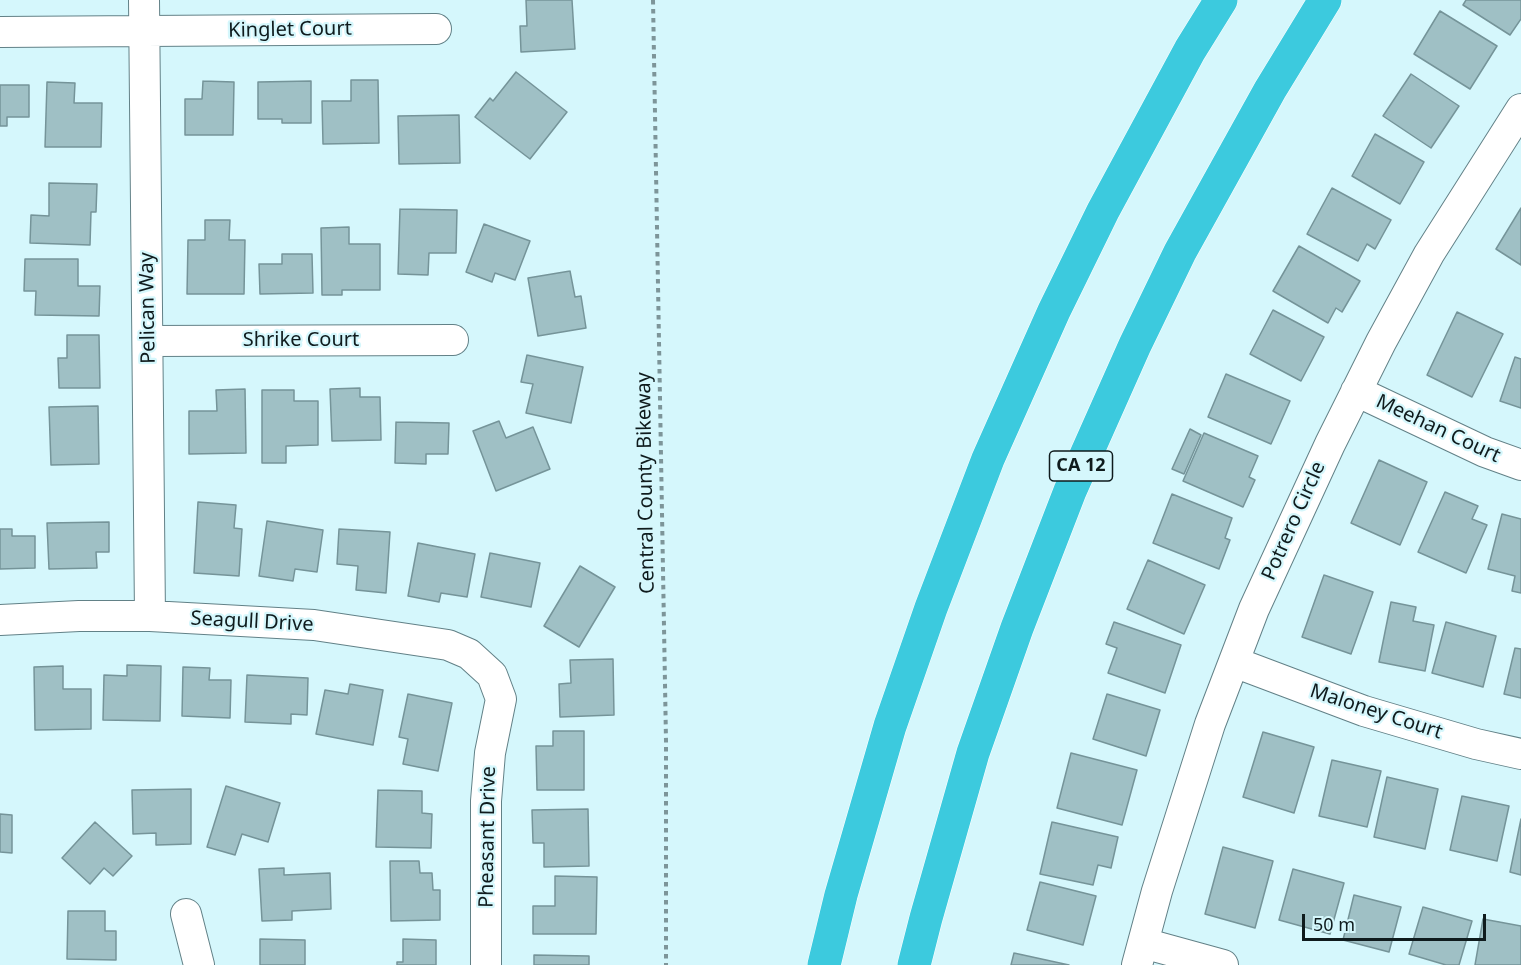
<!DOCTYPE html>
<html>
<head>
<meta charset="utf-8">
<style>
  body { margin:0 }
  #map { position:relative; width:1521px; height:965px; overflow:hidden; background:#d5f7fc; font-family:"Noto Sans",sans-serif }
  canvas { display:block }
  .scale { position:absolute; left:1302px; top:914px; width:184px; height:27px; box-sizing:border-box; border:3px solid #0f1b1d; border-top:0; padding-left:8px; font-size:18px; line-height:21px; white-space:nowrap; color:#0f1b1d; -webkit-text-stroke:4px #d5f7fc; paint-order:stroke }
</style>
</head>
<body>
<div id="map">
<canvas width="1521" height="965"></canvas>
<div class="scale">50 m</div>
</div>
<script>
const context = document.querySelector('canvas').getContext('2d');
context.lineJoin = 'round';
function fillPath(path, color) { context.fillStyle = color; context.fill(path, 'evenodd'); }
const poly = rows => new Path2D(rows.map(r => 'M' + r).join(''));
function strokePath(path, color, width, dash) { context.strokeStyle = color; context.lineWidth = width; context.lineCap = dash ? 'butt' : 'round'; context.setLineDash(dash || []); context.stroke(path); }
function write(font, color, halo, rows, align = 'center') {
  context.font = font + ' "Noto Sans",sans-serif'; context.lineWidth = 4.5; context.setLineDash([]); context.textBaseline = 'middle'; context.strokeStyle = halo; context.fillStyle = color; for (const [text, x, y, turn = 0] of rows) {
    context.save(); context.translate(x, y); context.rotate((+turn || 0) * Math.PI / 180); context.textAlign = isNaN(turn) ? turn : align; if (halo) context.strokeText(text, 0, 0); context.fillText(text, 0, 0); context.restore();
  }
}
const building = poly([
  [526,0,572,0,575,49,521,52,520,26,527,26,526,0],
  [1466,0,1521,0,1521,19,1510,35,1463,5,1466,0],
  [1440,11,1497,46,1470,89,1414,54,1440,11],
  [516,72,567,112,530,159,475,117,490,98,493,101,516,72],
  [1411,74,1459,106,1431,148,1383,116,1411,74],
  [351,80,378,80,379,143,323,144,322,101,351,101,351,80],
  [203,81,234,82,233,135,185,135,185,99,202,99,203,81],
  [311,81,311,123,282,123,282,119,258,119,258,82,311,81],
  [47,82,75,83,74,103,102,103,101,147,45,147,47,82],
  [0,85,29,85,29,117,7,117,7,126,0,126,0,85],
  [459,115,460,163,399,164,398,116,459,115],
  [1375,134,1424,162,1400,204,1352,176,1375,134],
  [49,183,97,184,96,212,91,212,90,245,30,243,31,215,49,216,49,183],
  [1332,188,1391,220,1375,249,1367,244,1358,261,1307,234,1332,188],
  [1521,208,1521,265,1496,249,1521,208],
  [400,209,457,210,456,253,429,253,428,275,398,274,400,209],
  [205,220,230,220,229,240,245,240,244,294,187,294,188,240,205,240,205,220],
  [484,224,530,241,515,280,495,273,492,282,466,272,484,224],
  [349,227,349,244,380,244,380,290,342,290,342,295,322,295,321,228,349,227],
  [1299,246,1360,281,1342,312,1336,308,1328,323,1273,291,1299,246],
  [282,254,312,254,313,293,260,294,259,264,282,264,282,254],
  [25,259,78,259,78,286,100,286,99,316,35,315,36,291,24,291,25,259],
  [570,271,575,297,581,296,586,328,538,336,528,278,570,271],
  [1273,310,1324,337,1301,381,1250,354,1273,310],
  [1457,312,1503,334,1472,397,1427,375,1457,312],
  [67,335,99,335,100,388,59,388,58,358,67,358,67,335],
  [527,355,583,367,571,423,526,413,533,384,521,382,527,355],
  [1515,357,1521,359,1521,408,1500,401,1515,357],
  [1226,374,1290,401,1271,444,1208,417,1226,374],
  [360,388,360,397,380,397,381,440,332,441,330,389,360,388],
  [245,389,246,453,189,454,189,411,217,411,216,390,245,389],
  [262,390,294,390,294,401,318,401,318,445,286,446,286,463,262,463,262,390],
  [98,406,99,464,51,465,49,407,98,406],
  [499,421,506,438,533,427,550,469,496,491,473,431,499,421],
  [396,422,449,423,448,454,426,454,426,464,395,463,396,422],
  [1190,429,1201,435,1184,474,1172,469,1190,429],
  [1204,433,1258,456,1249,477,1255,480,1243,507,1183,481,1204,433],
  [1379,460,1427,482,1400,545,1351,523,1379,460],
  [1445,492,1478,506,1472,519,1487,525,1466,573,1418,552,1445,492],
  [1172,494,1232,518,1225,538,1230,540,1219,569,1153,543,1172,494],
  [198,502,236,505,234,528,242,529,239,576,194,573,198,502],
  [1502,514,1521,519,1521,593,1512,591,1515,576,1488,569,1502,514],
  [267,521,323,530,317,572,295,569,293,581,259,576,267,521],
  [109,522,109,552,96,552,97,568,49,569,47,523,109,522],
  [0,529,12,529,12,536,35,536,35,568,0,569,0,529],
  [339,529,390,532,386,593,356,590,358,566,337,564,339,529],
  [418,543,475,554,467,597,441,593,439,602,408,596,418,543],
  [490,553,540,563,531,607,481,597,490,553],
  [1148,560,1205,585,1184,634,1127,609,1148,560],
  [580,566,615,587,579,647,544,626,580,566],
  [1324,575,1373,592,1351,654,1302,637,1324,575],
  [1391,602,1416,607,1413,621,1434,625,1425,671,1379,662,1391,602],
  [1114,622,1181,645,1165,693,1108,673,1117,648,1106,644,1114,622],
  [1446,622,1496,636,1483,687,1432,673,1446,622],
  [1515,648,1521,649,1521,698,1504,694,1515,648],
  [613,659,614,715,560,717,559,684,571,683,570,660,613,659],
  [127,665,161,666,160,721,103,720,104,675,127,676,127,665],
  [63,666,63,689,91,689,91,729,35,730,34,667,63,666],
  [183,667,210,668,209,680,231,680,230,718,182,716,183,667],
  [247,675,308,678,307,715,291,714,291,724,245,722,247,675],
  [350,684,383,690,373,745,316,734,325,690,348,694,350,684],
  [408,694,452,703,438,771,403,764,408,739,399,737,408,694],
  [1107,694,1160,710,1146,756,1093,739,1107,694],
  [553,731,584,731,584,790,537,790,536,746,553,746,553,731],
  [1263,732,1314,747,1294,813,1243,797,1263,732],
  [1071,753,1137,770,1122,825,1057,808,1071,753],
  [1332,760,1381,771,1367,827,1319,816,1332,760],
  [1387,777,1438,789,1425,849,1374,837,1387,777],
  [226,786,280,803,268,842,242,834,235,855,207,847,226,786],
  [191,789,191,844,156,845,156,833,133,834,132,790,191,789],
  [378,790,422,791,422,813,432,814,431,848,376,847,378,790],
  [1462,796,1509,806,1497,861,1450,850,1462,796],
  [588,809,589,866,544,867,544,843,533,843,532,810,588,809],
  [0,814,12,815,12,853,0,852,0,814],
  [1521,819,1521,875,1510,872,1521,819],
  [95,822,132,856,113,876,104,868,90,884,62,858,95,822],
  [1052,822,1118,837,1111,868,1098,865,1093,885,1040,874,1052,822],
  [1223,847,1273,861,1255,928,1205,914,1223,847],
  [390,861,419,861,420,873,432,873,433,890,440,890,440,920,391,921,390,861],
  [284,868,284,875,330,873,331,909,292,911,292,920,262,921,259,869,284,868],
  [1293,869,1344,883,1330,934,1279,920,1293,869],
  [555,876,597,877,596,934,533,934,533,906,555,906,555,876],
  [1040,882,1096,896,1083,945,1027,930,1040,882],
  [1354,895,1401,907,1389,952,1343,940,1354,895],
  [1423,907,1472,921,1459,965,1446,965,1409,954,1423,907],
  [68,911,105,911,105,931,116,931,116,960,67,959,68,911],
  [1483,919,1521,926,1521,965,1475,965,1483,919],
  [260,939,305,940,305,965,260,965,260,939],
  [403,939,436,940,436,965,397,965,397,962,403,962,403,939],
  [1014,953,1069,965,1011,965,1014,953],
  [534,955,589,956,589,965,534,965,534,955]
]);
fillPath(building, '#9fc0c5');
strokePath(building, '#759499', 1.5);
const minor = poly([
  [144,0,150,616],
  [0,32,436,29],
  [149,341,453,340],
  [1356,391,1485,452,1521,465],
  [0,620,79,616,150,616,314,625,448,645,469,654,492,675,501,699,490,753,486,801,486,965],
  [1234,662,1364,711,1476,744,1521,754],
  [186,914,199,965],
  [1143,943,1223,965],
  [1137,965,1157,891,1210,724,1254,609,1330,444,1381,342,1429,254,1521,109]
]);
const highway = poly([
  [824,965,841,895,890,726,931,608,988,459,1054,311,1103,211,1190,50,1221,0],
  [914,965,926,918,973,753,1017,628,1070,491,1135,345,1180,252,1270,90,1325,0]
]);
strokePath(minor, '#628187', 32);
strokePath(highway, '#fff', 34);
strokePath(poly([
  [653,0,666,741,666,965]
]), '#7d9599', 4, [4.5, 4.5]);
strokePath(minor, '#fff', 30);
strokePath(highway, '#3ccade', 33);
for (const [x, y, w] of [
  [1081,466,63]
]) { const box = new Path2D(); box.roundRect(x - w / 2, y - 15, w, 30, 4.5); context.fillStyle = '#d5f7fc'; context.fill(box); strokePath(box, '#0f1b1d', 1.5); }
write('bold 18px', '#0f1b1d', null, [
  ["CA 12",1081,466]
]);
write('20px', '#0f1b1d', '#d5f7fc', [
  ["Kinglet Court",290,30,-1],
  ["Pelican Way",148,308,-91],
  ["Shrike Court",301,340],
  ["Meehan Court",1438,429,25],
  ["Central County Bikeway",646,483,-91],
  ["Potrero Circle",1294,521,-66],
  ["Seagull Drive",252,622,3],
  ["Maloney Court",1376,712,18],
  ["Pheasant Drive",488,837,-89]
]);
</script>
</body>
</html>
